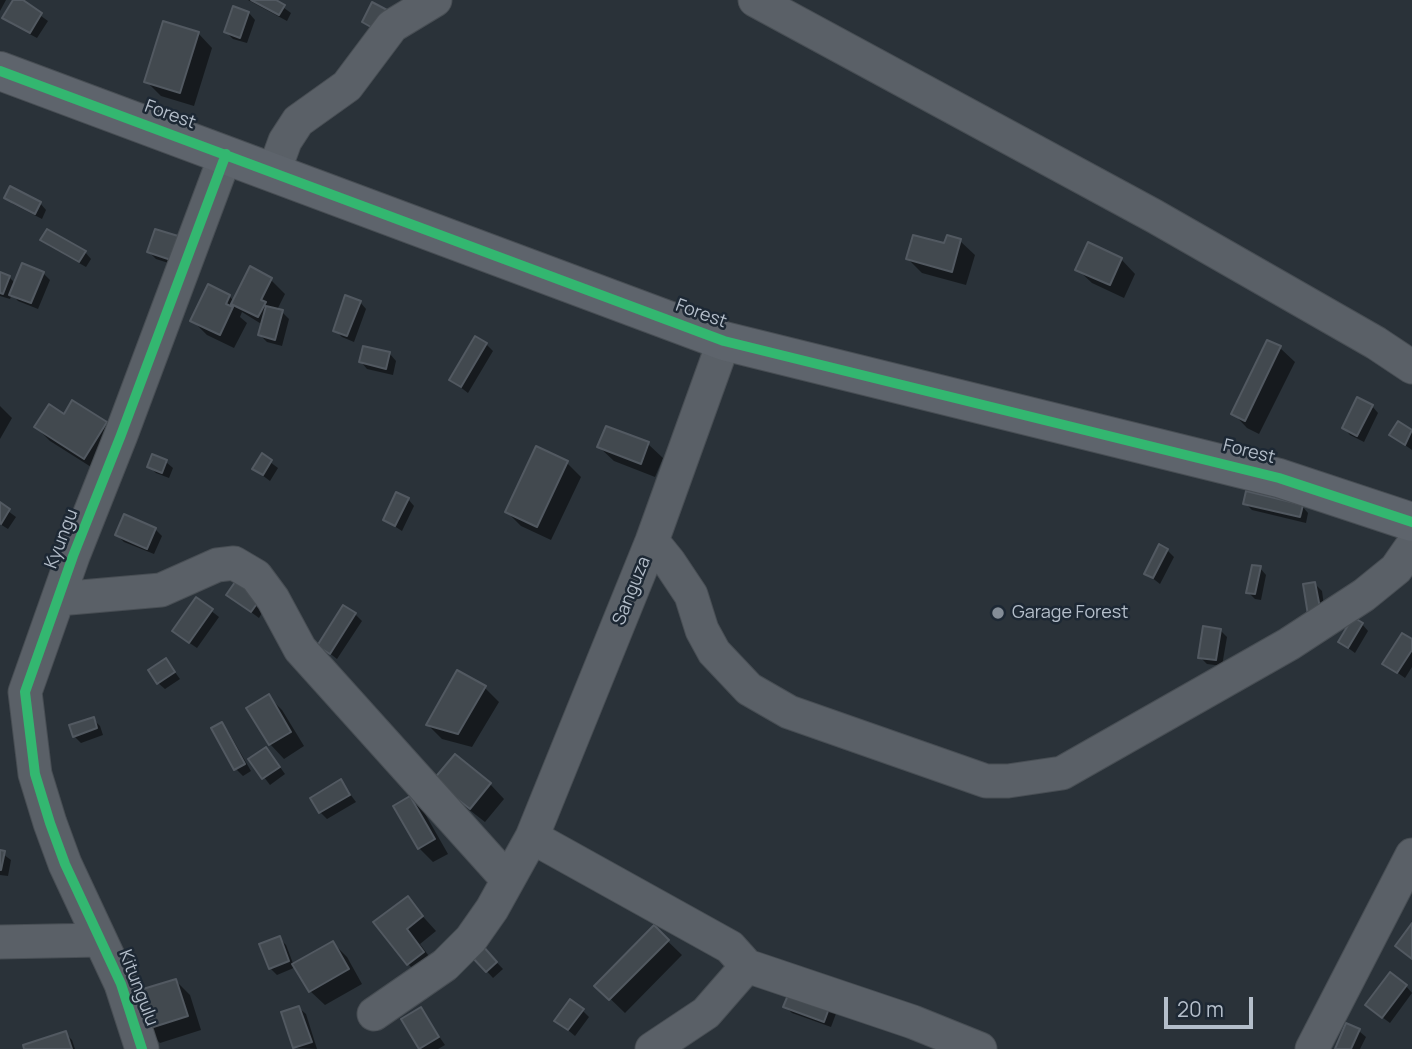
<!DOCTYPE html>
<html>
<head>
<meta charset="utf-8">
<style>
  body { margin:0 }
  #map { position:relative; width:1412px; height:1049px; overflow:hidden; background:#2a3239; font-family:Manrope,sans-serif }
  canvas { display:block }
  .scale { position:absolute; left:1164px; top:997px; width:89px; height:32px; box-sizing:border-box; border:4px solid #b4beca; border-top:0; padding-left:9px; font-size:21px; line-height:24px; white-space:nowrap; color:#b4beca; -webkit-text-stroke:5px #1d2834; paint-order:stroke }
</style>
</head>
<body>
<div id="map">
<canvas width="1412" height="1049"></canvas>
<div class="scale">20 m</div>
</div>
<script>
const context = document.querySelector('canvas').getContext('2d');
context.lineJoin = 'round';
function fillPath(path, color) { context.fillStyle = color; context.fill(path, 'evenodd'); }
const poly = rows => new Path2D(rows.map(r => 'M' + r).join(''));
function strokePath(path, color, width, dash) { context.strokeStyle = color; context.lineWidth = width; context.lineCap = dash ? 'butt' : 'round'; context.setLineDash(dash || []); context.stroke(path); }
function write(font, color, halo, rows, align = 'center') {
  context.font = font + ' Manrope,sans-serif'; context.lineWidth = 5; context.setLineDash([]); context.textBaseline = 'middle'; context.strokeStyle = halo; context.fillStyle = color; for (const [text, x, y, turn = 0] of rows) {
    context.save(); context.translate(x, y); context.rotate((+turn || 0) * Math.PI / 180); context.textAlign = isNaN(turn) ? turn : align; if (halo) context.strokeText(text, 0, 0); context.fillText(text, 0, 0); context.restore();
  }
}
fillPath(poly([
  [0,0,6,0,0,11],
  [15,0,19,0,48,21,37,38,11,24,5,17],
  [248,0,273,0,291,13,287,21],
  [249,13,255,20,247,43,233,39,226,32],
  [198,33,212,48,194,106,161,96,146,81],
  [6,197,40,203,46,210,42,219,13,204],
  [156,231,187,269,156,259,149,252],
  [43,240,85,252,91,259,86,267,49,246],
  [960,241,975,255,966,285,922,273,908,259],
  [1121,259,1135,274,1124,298,1092,283,1077,269],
  [43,273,50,280,38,309,18,301,12,294,10,299,0,296,0,274,9,277,16,284],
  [271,280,285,294,277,310,282,312,289,319,282,346,267,342,260,335,263,325,242,312,240,317,247,323,234,348,207,335,192,320,229,296,234,301],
  [360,302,366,309,354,342,342,337,335,330],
  [1268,342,1280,348,1295,362,1259,434,1247,428,1233,413],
  [486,344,493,351,468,393,451,380],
  [364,348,390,354,396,361,393,375,367,369,361,362],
  [0,406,12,418,0,439],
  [1372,406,1378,413,1364,442,1350,435,1344,428],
  [64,416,106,424,120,438,99,472,50,441,36,427],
  [1399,423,1412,432,1412,450,1391,435],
  [607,428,648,444,663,458,655,477,614,461,599,447],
  [262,456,278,468,270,481,254,469],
  [166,462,173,468,169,478,156,473,149,466],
  [567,463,581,477,551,540,521,526,507,512],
  [408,499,414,506,402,531,385,520],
  [1245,503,1302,506,1308,513,1306,523,1252,510],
  [0,505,16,517,8,529,0,524],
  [155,529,162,536,154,554,124,542,117,535],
  [1167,550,1174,557,1160,584,1146,573],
  [1260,568,1266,575,1261,600,1255,599,1248,592],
  [1315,584,1322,591,1326,620,1316,621],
  [228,595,266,606,259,618],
  [196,599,219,617,197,648,181,637],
  [355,614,362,621,337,659,319,645],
  [1362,624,1368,631,1355,653,1340,642],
  [1220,630,1227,637,1222,666,1207,664,1200,657],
  [1412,641,1412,667,1405,678,1385,664],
  [166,660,180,679,165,689,158,683],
  [485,688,499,702,472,747,442,739,428,725],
  [268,696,282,710,304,746,284,759,270,744,248,708],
  [93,719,100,726,103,735,81,743,74,736],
  [221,724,228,731,251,771,243,776,236,769,213,729],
  [272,756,285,774,270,785,251,760],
  [341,782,356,802,327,819,320,812],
  [490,784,504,799,485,822,449,794],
  [410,798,424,812,448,854,433,862,419,848],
  [0,852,11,860,8,876,0,875],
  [407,899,436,931,420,944,437,967,422,978,408,964,376,922],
  [654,928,682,955,625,1013,597,986],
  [279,938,286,945,294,966,333,943,347,957,362,984,325,1005,310,991,296,967,277,975,270,968],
  [482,947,503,969,493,978,472,955],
  [176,981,190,995,201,1030,160,1043,146,1029],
  [1406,986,1412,993,1390,1023,1374,1011],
  [786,1007,837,1011,831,1027,792,1013],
  [299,1008,306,1014,317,1049,294,1048],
  [420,1009,445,1045,438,1049,421,1049,403,1020],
  [582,1010,589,1017,575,1036,556,1020],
  [1359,1031,1366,1037,1360,1049,1337,1049],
  [65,1033,72,1040,75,1049,26,1049]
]), '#0007');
const building = poly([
  [13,0,23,0,42,13,30,33,2,18,13,0],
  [251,0,276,0,285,5,279,15,251,0],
  [372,2,389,11,378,31,362,22,372,2],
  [233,6,249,12,240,38,224,32,233,6],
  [163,21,199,32,180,93,144,82,163,21],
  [10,186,41,202,35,214,4,198,10,186],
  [47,229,86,251,79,262,40,240,47,229],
  [155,229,188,239,180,263,147,252,155,229],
  [913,235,944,243,947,235,961,239,952,272,906,259,913,235],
  [1088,242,1122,258,1110,285,1075,270,1088,242],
  [22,263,44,272,31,303,9,295,22,263],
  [250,266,272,278,261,300,266,302,258,317,231,304,250,266],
  [0,272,10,276,3,294,0,293,0,272],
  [208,284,230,295,226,304,233,307,220,335,190,321,208,284],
  [345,295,361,301,347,336,333,331,345,295],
  [266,306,283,310,275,340,258,335,266,306],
  [475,336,487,343,461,387,449,380,475,336],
  [1267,340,1281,346,1245,421,1231,414,1267,340],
  [363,346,390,352,386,369,359,362,363,346],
  [1357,397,1373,405,1357,436,1342,428,1357,397],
  [72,400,107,422,84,459,34,427,49,404,64,414,72,400],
  [1398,421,1412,430,1405,445,1389,435,1398,421],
  [606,426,649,442,641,464,597,447,606,426],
  [536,446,568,461,537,527,505,512,536,446],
  [262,453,272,460,263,475,252,469,262,453],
  [152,454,167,460,162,473,147,467,152,454],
  [1246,491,1303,505,1300,517,1243,504,1246,491],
  [396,492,409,498,395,526,383,520,396,492],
  [0,502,10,509,1,524,0,523,0,502],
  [124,514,156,528,147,549,115,535,124,514],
  [1159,544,1168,549,1153,578,1144,574,1159,544],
  [1252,565,1261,566,1255,594,1246,593,1252,565],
  [235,582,261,598,251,612,226,595,235,582],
  [1315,582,1321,613,1308,615,1303,584,1315,582],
  [196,597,213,609,189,643,172,631,196,597],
  [343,605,356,613,330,654,317,646,343,605],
  [1353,617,1363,623,1348,648,1338,642,1353,617],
  [1203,626,1221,629,1216,660,1198,658,1203,626],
  [1402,633,1412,639,1412,650,1397,673,1382,664,1402,633],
  [166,658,175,672,157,684,148,670,166,658],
  [457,670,486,686,458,734,426,725,457,670],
  [269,694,291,732,269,745,246,708,269,694],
  [94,717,97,728,73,737,69,725,94,717],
  [222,722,245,764,234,770,211,728,222,722],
  [266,747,280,767,262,779,248,759,266,747],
  [455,754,491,783,470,809,433,780,455,754],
  [341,779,350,795,319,813,310,798,341,779],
  [410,796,435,839,418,849,393,806,410,796],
  [0,850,5,851,1,870,0,870,0,850],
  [408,896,423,916,407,929,424,952,407,965,373,922,408,896],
  [1412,923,1412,959,1395,946,1412,923],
  [654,925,669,940,609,1000,594,986,654,925],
  [280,936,289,961,269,969,259,944,280,936],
  [333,941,349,969,309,992,292,964,333,941],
  [482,945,497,962,486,972,470,955,482,945],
  [1390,972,1407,985,1382,1018,1365,1005,1390,972],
  [176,979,188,1016,144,1030,133,992,176,979],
  [791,988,831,1003,824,1022,783,1007,791,988],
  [570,999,584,1009,568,1030,554,1021,570,999],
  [299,1006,312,1042,293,1048,281,1012,299,1006],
  [421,1007,439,1037,419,1049,401,1019,421,1007],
  [1346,1023,1360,1029,1351,1049,1335,1049,1346,1023],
  [66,1031,72,1049,24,1049,23,1045,66,1031]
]);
fillPath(building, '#42494f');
strokePath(building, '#525961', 2);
const street = poly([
  [755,0,1154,216,1376,343,1412,367],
  [273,174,285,141,298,121,347,86,392,26,435,0],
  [652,541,669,562,691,595,702,630,714,652,749,689,789,712,986,781,1008,781,1062,773,1289,644,1364,595,1396,569,1412,546],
  [58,599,161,590,217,565,234,563,256,576,273,599,300,649,508,880],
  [532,837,730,947,747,966,913,1022,980,1049],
  [0,942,100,940],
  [374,1014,445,965,471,939,492,909,532,837,652,541,724,341],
  [142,1049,121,984,65,864,50,823,35,774,25,692,73,556,121,435,226,154],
  [652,1049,706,1013,747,966],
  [1312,1049,1412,855]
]);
const secondary = poly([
  [0,71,724,341,1279,478,1412,522]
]);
strokePath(street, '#484e54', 35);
strokePath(secondary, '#484e54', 40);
strokePath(street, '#5a6067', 33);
strokePath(secondary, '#5e646c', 38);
strokePath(poly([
  [0,71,724,341,1279,478,1412,522],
  [142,1049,121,984,65,864,50,823,35,774,25,692,73,556,121,435,226,154]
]), '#33b770', 10);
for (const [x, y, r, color] of [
  [998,613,7,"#848d97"]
]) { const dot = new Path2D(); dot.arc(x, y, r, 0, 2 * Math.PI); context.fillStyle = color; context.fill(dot); strokePath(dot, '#1d2834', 2.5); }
write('18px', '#b4beca', '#1d2834', [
  ["Forest",170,115,20],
  ["Forest",701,314,20],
  ["Forest",1249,452,14],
  ["Kyungu",62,539,-69],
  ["Sanguza",632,591,-68],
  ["Kitungulu",138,988,69]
]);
write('18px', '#b4beca', '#1d2834', [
  ["Garage Forest",1012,613]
], 'left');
</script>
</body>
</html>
